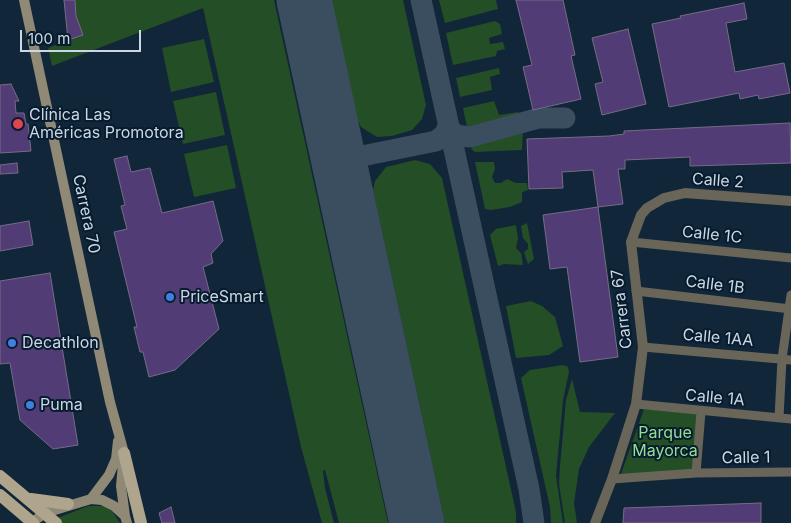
<!DOCTYPE html>
<html>
<head>
<meta charset="utf-8">
<style>
  body { margin:0 }
  #map { position:relative; width:791px; height:523px; overflow:hidden; background:#112638; font-family:Inter,sans-serif }
  canvas { display:block }
  .scale { position:absolute; left:20px; top:30px; width:121px; height:22px; box-sizing:border-box; border:2px solid #cbd8e4; border-top:0; padding-left:6px; font-size:15px; line-height:18px; white-space:nowrap; color:#cbd8e4; -webkit-text-stroke:4px #071c2e; paint-order:stroke }
</style>
</head>
<body>
<div id="map">
<canvas width="791" height="523"></canvas>
<div class="scale">100 m</div>
</div>
<script>
const context = document.querySelector('canvas').getContext('2d');
context.lineJoin = 'round';
function fillPath(path, color) { context.fillStyle = color; context.fill(path, 'evenodd'); }
const poly = rows => new Path2D(rows.map(r => 'M' + r).join(''));
function strokePath(path, color, width, dash) { context.strokeStyle = color; context.lineWidth = width; context.lineCap = dash ? 'butt' : 'round'; context.setLineDash(dash || []); context.stroke(path); }
function write(font, color, halo, rows, align = 'center') {
  context.font = font + ' Inter,sans-serif'; context.lineWidth = 4; context.setLineDash([]); context.textBaseline = 'middle'; context.strokeStyle = halo; context.fillStyle = color; for (const [text, x, y, turn = 0] of rows) {
    context.save(); context.translate(x, y); context.rotate((+turn || 0) * Math.PI / 180); context.textAlign = isNaN(turn) ? turn : align; if (halo) context.strokeText(text, 0, 0); context.fillText(text, 0, 0); context.restore();
  }
}
fillPath(poly([
  [64,0,274,0,388,523,339,523,325,470,323,471,325,488,334,523,322,523,301,447,203,8,52,66,48,48,68,40],
  [329,0,403,0,426,105,422,119,412,130,392,136,377,137,361,127,353,111],
  [439,0,496,0,498,9,445,23],
  [495,21,500,24,502,34,489,38,490,44,503,42,505,49,497,51,496,56,453,65,446,33],
  [204,39,214,82,171,92,162,48],
  [499,68,500,74,490,77,492,90,460,97,456,78],
  [216,92,225,135,183,144,173,101],
  [494,101,499,115,518,112,520,117,468,132,463,108],
  [519,128,523,131,522,150,475,152,471,149,475,141],
  [227,145,236,188,194,197,184,154],
  [415,160,430,164,442,178,516,512,516,523,445,523,373,190,375,181,386,167],
  [475,162,494,162,495,169,492,177,495,183,501,183,507,179,516,183,527,183,528,190,522,192,522,202,510,207,491,210,485,209],
  [527,223,534,259,528,264,524,252,528,249,528,244,523,238,521,226],
  [516,225,518,239,516,248,521,253,523,265,504,264,498,266,490,235,496,229],
  [531,301,542,306,555,317,563,346,549,355,516,358,506,306],
  [563,365,568,367,569,372,563,400,556,476,563,523,551,523,550,507,521,378,530,370],
  [572,379,580,412,615,413,589,447,579,469,574,503,577,523,565,523,559,484,560,466,566,400],
  [644,409,698,414,693,471,621,474],
  [88,506,104,506,112,511,120,523,45,523]
]), '#244e25');
strokePath(poly([
  [421,0,529,489,534,523],
  [448,126,455,135,470,137,539,118,565,118],
  [336,147,344,156,357,157,436,141,445,134,448,126],
  [342,177,342,170,346,163,357,157]
]), '#3b4e5f', 21);
strokePath(poly([
  [304,0,417,523]
]), '#3b4e5f', 55);
const building = poly([
  [64,0,75,0,76,16,83,35,68,40,64,0],
  [516,0,563,0,575,55,571,56,581,99,533,110,523,67,532,65,516,0],
  [744,3,747,19,726,23,735,72,784,63,790,93,759,99,758,95,740,99,739,93,669,107,652,24,681,18,680,16,744,3],
  [628,29,646,104,602,115,595,84,603,82,592,38,628,29],
  [11,84,19,101,15,101,16,113,24,113,26,124,28,124,31,151,0,153,0,85,11,84],
  [790,123,791,163,690,166,690,157,625,160,625,169,618,169,623,204,598,207,593,170,562,172,563,188,529,189,527,139,609,136,624,134,624,131,790,123],
  [127,156,131,172,150,168,162,213,213,201,223,241,211,254,213,263,203,267,219,329,175,370,149,377,143,352,140,352,134,327,137,327,114,232,127,229,121,206,125,205,114,159,127,156],
  [17,163,18,173,0,174,0,165,17,163],
  [598,207,618,357,580,362,567,267,550,269,543,215,598,207],
  [29,221,33,245,0,251,0,226,29,221],
  [50,273,78,445,53,449,20,420,10,363,0,364,0,281,50,273],
  [761,503,761,523,623,523,624,508,761,503],
  [171,507,175,523,162,523,159,513,171,507]
]);
fillPath(building, '#523c75');
strokePath(building, '#756c87', 1);
strokePath(poly([
  [631,242,791,258],
  [636,291,791,309],
  [643,347,791,360],
  [636,404,791,419],
  [779,418,782,359,791,295],
  [696,473,701,412],
  [612,479,696,473,791,472]
]), '#696558', 9);
strokePath(poly([
  [595,523,612,479,636,404,643,347,631,242,641,215,647,208,664,198,685,193,791,201]
]), '#696558', 10);
strokePath(poly([
  [24,0,110,402,124,453,121,486,125,516],
  [91,499,109,475,116,459,118,441],
  [31,523,45,513,91,499,102,500,114,506,125,516,127,523]
]), '#908976', 10);
strokePath(poly([
  [124,453,141,523],
  [0,476,56,523],
  [0,495,33,523],
  [31,499,68,504]
]), '#aea58c', 12);
for (const [x, y, r, color] of [
  [18,124,6,"#e0444e"],
  [170,297,5,"#3f7fe0"],
  [12,343,5,"#3f7fe0"],
  [30,405,5,"#3f7fe0"]
]) { const dot = new Path2D(); dot.arc(x, y, r, 0, 2 * Math.PI); context.fillStyle = color; context.fill(dot); strokePath(dot, '#071c2e', 2); }
write('16px', '#cbd8e4', '#071c2e', [
  ["Clínica Las",29,115],
  ["Américas Promotora",29,133],
  ["PriceSmart",180,297],
  ["Decathlon",22,343],
  ["Puma",40,405]
], 'left');
write('16px', '#cbd8e4', '#071c2e', [
  ["Calle 2",718,181,4],
  ["Carrera 70",86,214,78],
  ["Calle 1C",712,235,6],
  ["Calle 1B",715,285,7],
  ["Carrera 67",622,309,-97],
  ["Calle 1AA",718,338,5],
  ["Calle 1A",715,398,5],
  ["Calle 1",746,458,-1]
]);
write('16px', '#95de94', '#071c2e', [
  ["Parque",665,433],
  ["Mayorca",665,451]
]);
</script>
</body>
</html>
